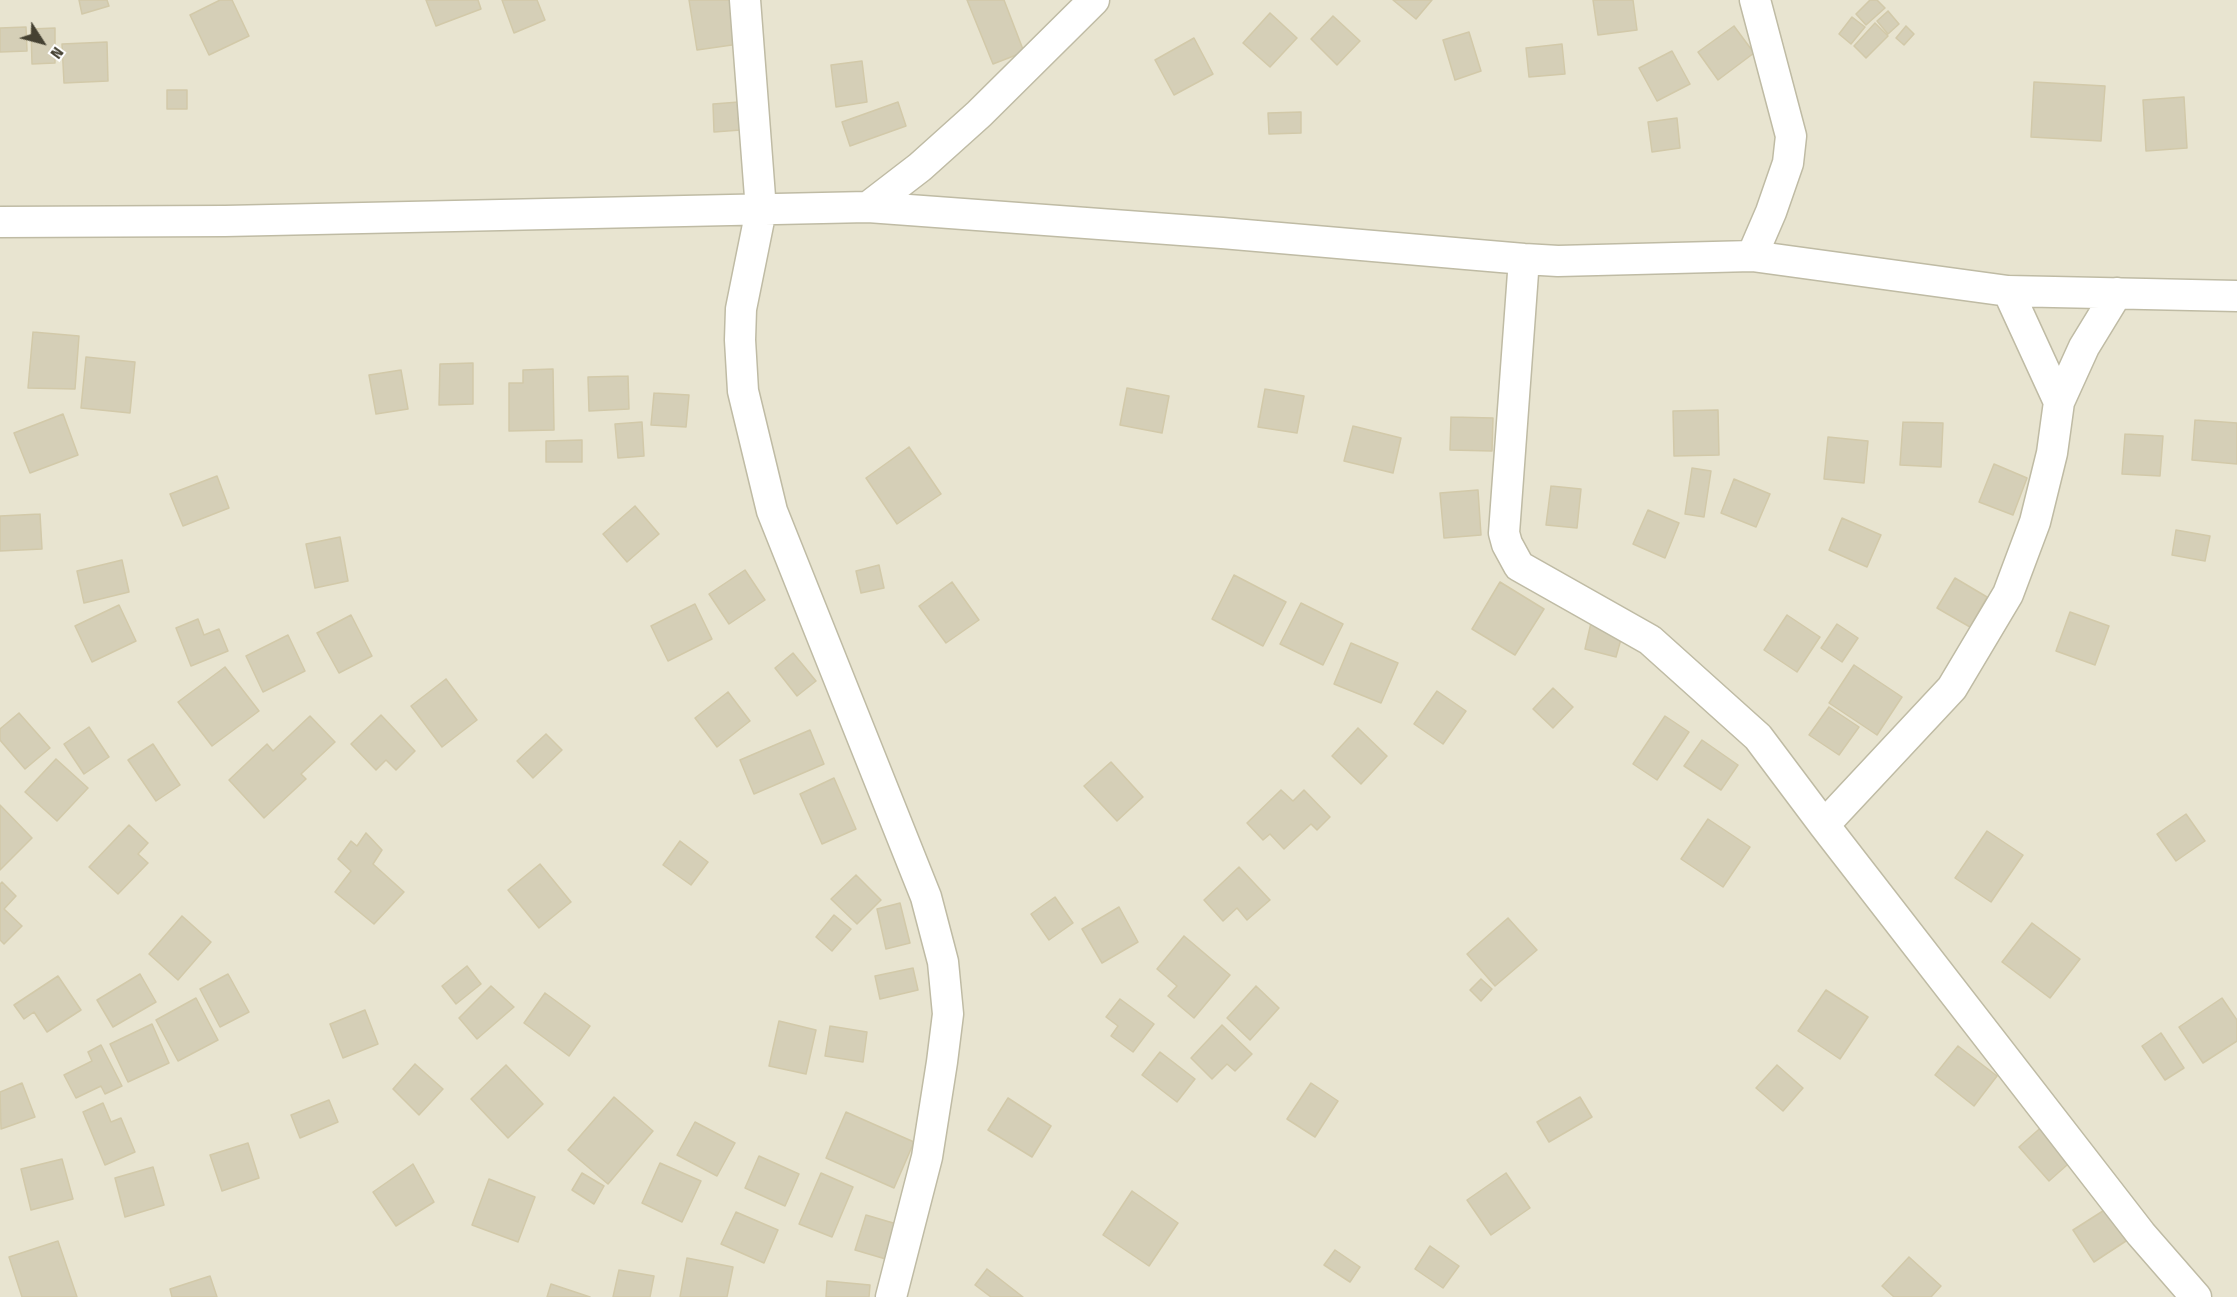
<!DOCTYPE html>
<html>
<head>
<meta charset="utf-8">
<style>
  body { margin:0 }
  #map { position:relative; width:2237px; height:1297px; overflow:hidden; background:#f3f1e2; font-family:"Fira Sans Condensed",sans-serif }
  canvas { display:block }
  .north { position:absolute; left:12px; top:12px; width:60px; height:60px; -webkit-text-stroke:4px #fff; paint-order:stroke; rotate:126deg; font-size:16px; font-weight:700; line-height:24px; text-align:center; color:#454132 }
  .north::after { content:''; display:block; margin:auto; width:21px; height:27px; background:#454132; clip-path:polygon(50% 0,100% 100%,50% 72%,0 100%) }
</style>
</head>
<body>
<div id="map">
<canvas width="2237" height="1297"></canvas>
<div class="north">N</div>
</div>
<script>
const context = document.querySelector('canvas').getContext('2d');
context.lineJoin = 'round';
function fillPath(path, color) { context.fillStyle = color; context.fill(path, 'evenodd'); }
const poly = rows => new Path2D(rows.map(r => 'M' + r).join(''));
function strokePath(path, color, width, dash) { context.strokeStyle = color; context.lineWidth = width; context.lineCap = dash ? 'butt' : 'round'; context.setLineDash(dash || []); context.stroke(path); }
fillPath(poly([
  [0,0,2237,0,2237,1297,0,1297]
]), '#e8e4d0');
const building = poly([
  [79,0,107,0,109,6,82,14,79,0],
  [220,0,232,0,249,36,209,55,190,15,220,0],
  [426,0,478,0,481,9,436,26,426,0],
  [502,0,537,0,545,20,514,33,502,0],
  [689,0,739,0,746,43,697,50,689,0],
  [967,0,1004,0,1024,52,993,64,967,0],
  [1393,0,1432,0,1416,19,1393,0],
  [1593,0,1633,0,1637,30,1598,35,1593,0],
  [1870,0,1877,0,1885,8,1866,25,1856,14,1870,0],
  [1888,11,1899,24,1888,34,1877,21,1888,11],
  [1270,13,1297,38,1270,67,1243,43,1270,13],
  [1333,16,1360,41,1337,65,1311,39,1333,16],
  [1852,17,1865,27,1851,44,1839,34,1852,17],
  [1875,23,1888,36,1866,58,1854,46,1875,23],
  [1734,26,1754,53,1718,80,1698,52,1734,26],
  [1906,26,1914,34,1904,45,1896,38,1906,26],
  [26,27,27,51,0,52,0,28,26,27],
  [55,28,55,63,32,64,31,29,55,28],
  [1469,32,1481,71,1455,80,1443,40,1469,32],
  [1194,38,1213,74,1174,95,1155,60,1194,38],
  [107,42,108,81,64,83,62,44,107,42],
  [1562,44,1565,74,1529,77,1526,48,1562,44],
  [1672,51,1690,84,1657,101,1639,68,1672,51],
  [862,61,867,102,836,107,831,65,862,61],
  [2034,82,2105,86,2101,141,2031,137,2034,82],
  [167,90,187,90,187,109,167,109,167,90],
  [2184,97,2187,148,2146,151,2143,100,2184,97],
  [752,101,754,129,714,132,713,104,752,101],
  [898,102,906,126,850,146,842,122,898,102],
  [1301,112,1301,133,1269,134,1268,113,1301,112],
  [1677,118,1680,148,1652,152,1648,122,1677,118],
  [33,332,79,336,75,389,28,388,33,332],
  [86,357,135,362,130,413,81,408,86,357],
  [473,363,473,404,439,405,440,364,473,363],
  [553,369,554,430,509,431,509,383,523,383,523,370,553,369],
  [401,370,408,409,376,414,369,375,401,370],
  [628,376,629,409,589,411,588,377,628,376],
  [1127,388,1169,396,1162,433,1120,425,1127,388],
  [1265,389,1304,396,1297,433,1258,427,1265,389],
  [654,393,689,395,686,427,651,425,654,393],
  [1718,410,1719,455,1674,456,1673,411,1718,410],
  [63,414,78,455,30,473,14,433,63,414],
  [1451,417,1493,418,1492,451,1450,450,1451,417],
  [2195,420,2237,423,2237,464,2192,460,2195,420],
  [642,422,644,456,618,458,615,424,642,422],
  [1903,422,1943,423,1941,467,1900,465,1903,422],
  [1353,426,1401,438,1393,473,1344,461,1353,426],
  [2125,434,2163,436,2160,476,2122,474,2125,434],
  [1828,437,1868,441,1864,483,1824,479,1828,437],
  [582,440,582,462,546,462,546,441,582,440],
  [909,447,941,494,897,524,866,478,909,447],
  [1994,464,2027,478,2013,515,1979,502,1994,464],
  [1692,468,1711,471,1704,517,1685,514,1692,468],
  [217,476,229,508,183,526,170,494,217,476],
  [1734,479,1770,494,1756,527,1721,513,1734,479],
  [1551,486,1581,489,1577,528,1546,525,1551,486],
  [1478,490,1481,535,1444,538,1440,493,1478,490],
  [635,506,659,534,627,562,603,534,635,506],
  [1648,510,1679,523,1665,558,1633,544,1648,510],
  [40,514,42,549,0,551,0,516,40,514],
  [1842,518,1881,535,1867,567,1829,550,1842,518],
  [2176,530,2210,536,2205,561,2172,555,2176,530],
  [340,537,348,581,315,588,306,544,340,537],
  [122,560,129,592,84,603,77,571,122,560],
  [879,565,884,588,861,593,856,571,879,565],
  [745,570,765,600,729,624,709,594,745,570],
  [1234,575,1286,602,1263,646,1212,619,1234,575],
  [1955,578,1987,597,1970,627,1937,608,1955,578],
  [952,582,979,620,946,643,919,606,952,582],
  [1500,582,1544,609,1515,655,1472,629,1500,582],
  [1301,603,1343,624,1323,665,1280,644,1301,603],
  [695,604,712,639,668,661,651,626,695,604],
  [119,605,136,641,92,662,75,626,119,605],
  [2070,612,2109,626,2095,665,2056,651,2070,612],
  [351,615,372,656,339,673,317,633,351,615],
  [1787,615,1820,637,1797,672,1764,650,1787,615],
  [198,619,204,635,219,629,228,651,191,666,176,628,198,619],
  [1591,623,1623,632,1616,657,1585,649,1591,623],
  [1837,624,1858,638,1842,662,1821,648,1837,624],
  [288,635,305,671,263,692,246,656,288,635],
  [1351,643,1398,663,1381,703,1334,684,1351,643],
  [793,653,816,681,797,696,775,668,793,653],
  [1854,665,1902,697,1877,735,1829,703,1854,665],
  [225,667,259,711,212,746,178,702,225,667],
  [446,679,477,720,442,747,411,706,446,679],
  [1553,688,1573,707,1553,728,1533,709,1553,688],
  [1437,691,1466,711,1443,744,1414,724,1437,691],
  [728,692,750,721,717,747,695,718,728,692],
  [1829,707,1859,727,1839,755,1809,735,1829,707],
  [19,713,50,748,25,769,0,740,0,729,19,713],
  [381,715,415,751,396,770,386,760,376,770,351,744,381,715],
  [310,716,335,742,301,774,306,779,264,818,229,780,267,744,273,751,310,716],
  [1665,716,1689,732,1657,780,1633,764,1665,716],
  [89,727,109,757,84,774,64,744,89,727],
  [1358,728,1387,756,1361,784,1332,756,1358,728],
  [810,730,824,764,754,794,740,760,810,730],
  [546,734,562,750,533,778,517,761,546,734],
  [1702,740,1738,765,1721,790,1684,766,1702,740],
  [153,744,180,785,156,801,128,760,153,744],
  [56,759,88,788,57,821,25,792,56,759],
  [1111,762,1143,797,1117,821,1084,786,1111,762],
  [834,778,856,829,822,844,800,794,834,778],
  [1281,790,1293,801,1304,790,1330,817,1317,830,1311,824,1284,849,1270,834,1263,840,1247,823,1281,790],
  [0,805,32,838,0,870,0,805],
  [2186,814,2205,841,2176,861,2157,834,2186,814],
  [1708,819,1750,847,1723,887,1681,859,1708,819],
  [129,825,148,843,138,854,148,863,118,894,89,867,129,825],
  [1987,831,2023,855,1991,902,1955,878,1987,831],
  [366,833,382,850,373,864,404,892,374,924,335,892,351,871,338,859,351,841,357,846,366,833],
  [680,841,708,862,691,885,663,865,680,841],
  [540,864,571,902,539,928,508,890,540,864],
  [1239,867,1270,900,1247,920,1237,908,1223,921,1204,900,1239,867],
  [856,875,881,900,857,924,831,899,856,875],
  [2,882,16,896,4,909,22,926,4,944,0,940,0,884,2,882],
  [1055,897,1073,923,1049,940,1031,914,1055,897],
  [900,903,910,943,886,949,877,909,900,903],
  [1119,907,1138,942,1102,963,1082,929,1119,907],
  [834,915,851,929,832,951,816,937,834,915],
  [182,916,211,942,178,980,149,954,182,916],
  [1508,918,1537,950,1495,986,1467,954,1508,918],
  [2032,923,2080,959,2050,998,2002,962,2032,923],
  [1184,936,1230,975,1194,1018,1168,996,1177,986,1157,969,1184,936],
  [467,966,481,984,456,1004,442,986,467,966],
  [913,968,918,990,880,999,875,976,913,968],
  [140,974,156,1002,113,1027,97,1000,140,974],
  [228,974,249,1012,220,1027,200,989,228,974],
  [58,976,81,1010,47,1032,34,1012,24,1019,14,1005,58,976],
  [1481,979,1492,989,1481,1001,1470,990,1481,979],
  [491,986,514,1007,477,1039,459,1018,491,986],
  [1256,986,1279,1008,1250,1040,1227,1018,1256,986],
  [1826,990,1868,1017,1840,1059,1798,1031,1826,990],
  [545,993,590,1026,569,1056,524,1023,545,993],
  [196,998,218,1040,178,1061,156,1020,196,998],
  [2222,998,2237,1020,2237,1041,2203,1063,2179,1027,2222,998],
  [1120,999,1154,1024,1133,1052,1111,1036,1118,1026,1106,1017,1120,999],
  [365,1010,378,1044,343,1058,330,1024,365,1010],
  [779,1021,816,1030,806,1074,769,1066,779,1021],
  [152,1024,169,1063,128,1082,110,1044,152,1024],
  [1222,1025,1252,1054,1235,1071,1227,1064,1212,1079,1191,1058,1222,1025],
  [830,1026,867,1032,863,1062,825,1056,830,1026],
  [2161,1033,2184,1068,2165,1080,2142,1046,2161,1033],
  [101,1045,122,1086,105,1094,101,1086,76,1098,64,1075,92,1061,88,1052,101,1045],
  [1958,1046,1997,1076,1974,1106,1935,1075,1958,1046],
  [1160,1052,1195,1079,1177,1102,1142,1075,1160,1052],
  [415,1064,443,1089,419,1115,393,1089,415,1064],
  [506,1065,543,1104,508,1138,471,1099,506,1065],
  [1777,1065,1803,1088,1783,1111,1756,1088,1777,1065],
  [22,1083,35,1117,1,1129,0,1092,22,1083],
  [1311,1083,1338,1101,1315,1137,1287,1119,1311,1083],
  [614,1097,653,1131,608,1184,568,1150,614,1097],
  [1580,1097,1592,1117,1549,1142,1537,1122,1580,1097],
  [1008,1098,1051,1126,1032,1157,988,1130,1008,1098],
  [329,1100,338,1122,300,1138,291,1115,329,1100],
  [103,1103,111,1122,121,1118,135,1152,105,1165,83,1112,103,1103],
  [846,1112,914,1142,894,1188,826,1158,846,1112],
  [695,1122,735,1143,717,1176,677,1155,695,1122],
  [2046,1123,2076,1157,2049,1181,2019,1147,2046,1123],
  [248,1143,259,1178,222,1191,210,1155,248,1143],
  [759,1156,799,1174,785,1206,745,1188,759,1156],
  [62,1159,73,1199,31,1210,21,1169,62,1159],
  [660,1163,701,1181,682,1222,642,1203,660,1163],
  [413,1164,434,1202,396,1226,373,1192,413,1164],
  [153,1167,164,1205,125,1217,115,1178,153,1167],
  [582,1173,604,1186,594,1204,572,1190,582,1173],
  [821,1173,853,1187,832,1237,799,1224,821,1173],
  [1506,1173,1530,1208,1491,1235,1467,1200,1506,1173],
  [489,1179,535,1197,518,1242,472,1225,489,1179],
  [1132,1191,1178,1223,1149,1266,1103,1235,1132,1191],
  [2106,1209,2126,1241,2094,1262,2073,1230,2106,1209],
  [736,1212,778,1230,764,1263,721,1244,736,1212],
  [866,1215,900,1225,889,1260,855,1250,866,1215],
  [58,1241,77,1297,22,1297,9,1257,58,1241],
  [1430,1246,1459,1266,1443,1288,1415,1269,1430,1246],
  [1335,1250,1360,1267,1350,1282,1324,1265,1335,1250],
  [1909,1257,1941,1286,1931,1297,1894,1297,1882,1286,1909,1257],
  [687,1258,733,1267,727,1297,680,1297,687,1258],
  [987,1269,1023,1297,991,1297,975,1285,987,1269],
  [619,1270,654,1276,650,1297,613,1297,619,1270],
  [210,1276,217,1297,172,1297,170,1289,210,1276],
  [827,1281,870,1285,869,1297,826,1297,827,1281],
  [551,1284,590,1297,547,1297,551,1284]
]);
fillPath(building, '#d5cfb7');
strokePath(building, '#d2c9a9', 1.5);
const street = poly([
  [745,0,761,210,741,309,740,340,743,391,772,511,926,897,943,962,948,1014,942,1062,927,1157,891,1297],
  [868,207,920,167,979,114,1094,0],
  [0,222,225,221,868,207,1222,233,1524,259,1558,261,1752,256,2008,291,2237,296],
  [1752,256,1771,212,1788,163,1791,136,1755,0],
  [1524,259,1504,533,1507,544,1519,566,1650,640,1758,737,1824,825,2141,1234,2196,1297],
  [2008,291,2059,402],
  [1824,825,1952,688,2008,594,2035,522,2052,453,2059,402,2084,347,2117,293]
]);
strokePath(street, '#bfbba4', 33);
strokePath(street, '#fff', 30);
</script>
</body>
</html>
